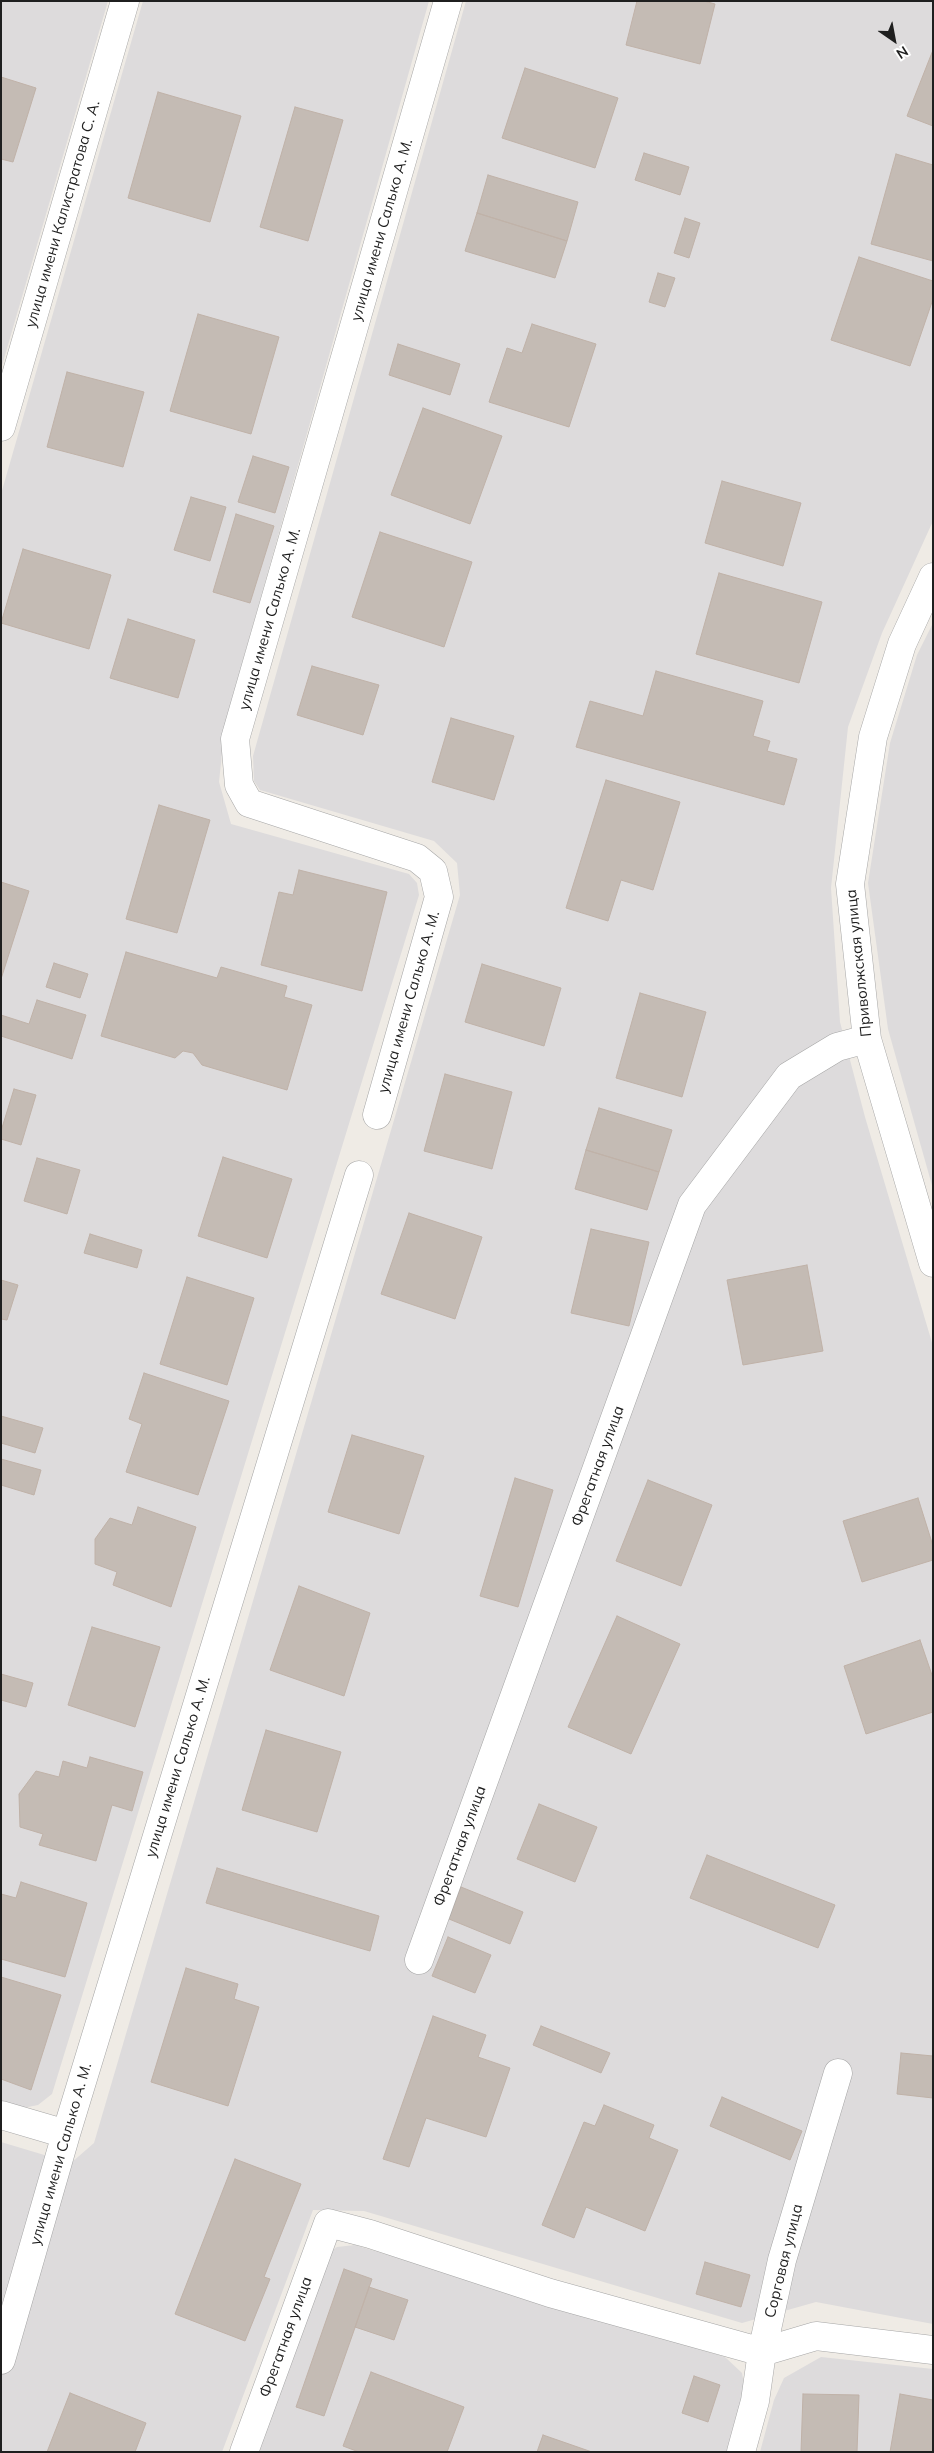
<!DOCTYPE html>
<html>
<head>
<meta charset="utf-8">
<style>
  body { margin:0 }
  #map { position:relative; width:934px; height:2453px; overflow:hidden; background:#efebe5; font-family:Mulish,sans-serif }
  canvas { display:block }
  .frame { position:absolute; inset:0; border:2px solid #1f1f1f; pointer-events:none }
  .north { position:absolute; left:869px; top:15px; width:50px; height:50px; -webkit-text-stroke:4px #fff; paint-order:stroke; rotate:147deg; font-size:14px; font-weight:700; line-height:20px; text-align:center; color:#1f1f1f }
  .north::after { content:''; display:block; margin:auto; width:18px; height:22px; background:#1f1f1f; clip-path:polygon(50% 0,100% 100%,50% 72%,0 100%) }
</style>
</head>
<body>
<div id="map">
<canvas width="934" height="2453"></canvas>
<div class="frame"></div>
<div class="north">N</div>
</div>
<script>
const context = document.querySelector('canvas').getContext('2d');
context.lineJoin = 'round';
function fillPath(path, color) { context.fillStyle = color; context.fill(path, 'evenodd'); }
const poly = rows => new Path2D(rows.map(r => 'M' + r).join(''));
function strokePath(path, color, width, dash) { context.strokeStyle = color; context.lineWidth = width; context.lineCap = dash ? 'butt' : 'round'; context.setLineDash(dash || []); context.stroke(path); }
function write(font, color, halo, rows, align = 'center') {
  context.font = font + ' Mulish,sans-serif'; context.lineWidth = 4.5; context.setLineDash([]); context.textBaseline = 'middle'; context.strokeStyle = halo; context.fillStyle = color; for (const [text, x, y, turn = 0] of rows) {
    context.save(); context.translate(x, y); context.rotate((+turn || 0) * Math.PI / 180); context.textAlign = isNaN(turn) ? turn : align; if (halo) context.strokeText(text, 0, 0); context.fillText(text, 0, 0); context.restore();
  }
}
fillPath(poly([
  [1,1,108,1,1,369],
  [143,1,429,1,225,724,219,782,231,824,409,874,417,883,419,895,52,2094,38,2105,23,2108,1,2101,1,494],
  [466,1,933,1,933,521,882,633,848,727,831,888,840,1022,865,1117,933,1346,933,2324,816,2302,742,2323,364,2211,313,2210,222,2452,1,2452,1,2142,71,2163,94,2143,460,895,457,863,434,841,260,790,254,781,253,756],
  [933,623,933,1189,888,1029,868,883,890,743,917,655],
  [355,2245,725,2357,742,2373,746,2395,730,2452,253,2452,323,2256,337,2247],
  [821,2357,933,2369,933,2452,760,2452,774,2400,784,2378]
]), '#dddbdc');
const building = poly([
  [637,1,704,1,715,4,700,64,626,45,637,1],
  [933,50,933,126,907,116,933,50],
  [525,68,618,98,595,168,502,138,525,68],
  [1,77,36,88,13,162,1,159,1,77],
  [158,92,241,116,210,222,128,198,158,92],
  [295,107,343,120,308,241,260,227,295,107],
  [644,153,689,167,680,195,635,180,644,153],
  [896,154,933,165,933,261,871,244,896,154],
  [488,175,578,202,567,241,477,213,488,175],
  [477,213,567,241,555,278,465,251,477,213],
  [685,218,700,223,689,258,674,253,685,218],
  [859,257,933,281,933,299,910,366,831,340,859,257],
  [658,273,675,278,665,307,649,302,658,273],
  [198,314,279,337,251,434,170,411,198,314],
  [532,324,596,344,569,427,489,402,507,348,522,353,532,324],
  [398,344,460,364,450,395,389,375,398,344],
  [67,372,144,392,123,467,47,447,67,372],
  [423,408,502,436,470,524,391,495,423,408],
  [253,456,289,467,275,513,238,502,253,456],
  [722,481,801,503,783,566,705,543,722,481],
  [191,497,226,507,210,561,174,550,191,497],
  [236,514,274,526,250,603,213,592,236,514],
  [380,532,472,562,444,647,352,617,380,532],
  [23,549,111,575,89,649,1,623,23,549],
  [719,573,822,602,799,683,696,654,719,573],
  [128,619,195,640,178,698,110,678,128,619],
  [312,666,379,685,363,735,297,715,312,666],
  [656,671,763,701,753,736,770,741,767,751,797,759,784,805,576,747,590,701,643,716,656,671],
  [451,718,514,736,494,800,432,782,451,718],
  [606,780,680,802,653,890,621,880,608,921,566,908,606,780],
  [159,805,210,820,177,933,126,919,159,805],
  [299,870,387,892,362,991,261,965,279,892,293,895,299,870],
  [1,882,29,891,1,979,1,882],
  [126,952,217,978,221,967,287,986,284,997,312,1005,287,1090,202,1065,193,1053,183,1051,175,1058,101,1036,126,952],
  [54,963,88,974,80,998,46,987,54,963],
  [482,964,561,988,544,1046,465,1022,482,964],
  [640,993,706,1012,682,1097,616,1078,640,993],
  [37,1000,86,1015,72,1059,1,1036,1,1015,29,1024,37,1000],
  [445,1074,512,1092,492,1169,424,1151,445,1074],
  [14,1089,36,1095,21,1145,1,1139,1,1131,14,1089],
  [599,1108,672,1130,659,1172,586,1150,599,1108],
  [586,1150,659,1172,647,1210,575,1189,586,1150],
  [223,1157,292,1179,267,1258,198,1236,223,1157],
  [37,1158,80,1170,67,1214,24,1201,37,1158],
  [409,1213,482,1237,455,1319,381,1294,409,1213],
  [591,1229,649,1242,629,1326,571,1313,591,1229],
  [90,1234,142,1250,137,1268,84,1253,90,1234],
  [807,1265,823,1351,743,1365,727,1280,807,1265],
  [187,1277,254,1298,227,1385,160,1364,187,1277],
  [1,1280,18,1285,7,1320,1,1319,1,1280],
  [144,1373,229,1401,198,1495,126,1472,142,1424,129,1419,144,1373],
  [1,1416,43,1428,35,1453,1,1443,1,1416],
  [352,1435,424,1456,399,1534,328,1512,352,1435],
  [1,1459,41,1470,34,1495,1,1485,1,1459],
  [515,1478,553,1490,518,1607,480,1596,515,1478],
  [648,1480,712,1505,681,1586,616,1561,648,1480],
  [918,1498,933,1546,933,1560,862,1582,843,1521,918,1498],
  [138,1507,196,1527,171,1607,113,1585,117,1572,95,1564,95,1539,110,1518,132,1525,138,1507],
  [299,1586,370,1613,344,1696,270,1670,299,1586],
  [617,1616,680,1644,631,1754,568,1727,617,1616],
  [92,1627,160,1647,135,1727,68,1705,92,1627],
  [920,1640,933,1678,933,1712,866,1734,844,1666,920,1640],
  [1,1674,33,1683,26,1707,1,1700,1,1674],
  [266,1730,341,1752,317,1832,242,1810,266,1730],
  [90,1757,143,1772,132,1811,112,1805,96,1861,39,1845,43,1834,20,1827,19,1794,36,1771,59,1777,63,1761,87,1768,90,1757],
  [539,1804,597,1827,575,1882,517,1859,539,1804],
  [707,1855,835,1905,818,1948,690,1898,707,1855],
  [217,1868,379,1916,370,1951,206,1903,217,1868],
  [21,1882,87,1903,65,1977,1,1959,1,1894,16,1898,21,1882],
  [461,1887,523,1912,510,1944,449,1919,461,1887],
  [448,1937,491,1955,475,1993,432,1976,448,1937],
  [186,1968,238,1984,234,1999,259,2007,228,2106,151,2082,186,1968],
  [1,1977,61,1995,31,2090,1,2079,1,1977],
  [433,2016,486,2035,478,2057,510,2068,486,2137,426,2118,409,2167,383,2159,433,2016],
  [541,2026,610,2053,601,2073,533,2045,541,2026],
  [901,2053,933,2056,933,2098,897,2094,901,2053],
  [722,2097,802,2131,790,2160,710,2126,722,2097],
  [604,2105,654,2125,649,2138,678,2150,645,2231,586,2207,574,2238,542,2225,584,2122,595,2126,604,2105],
  [235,2159,301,2184,264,2277,270,2279,245,2341,175,2314,235,2159],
  [705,2262,750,2275,741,2307,696,2294,705,2262],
  [344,2269,372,2279,324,2416,296,2407,344,2269],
  [369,2287,408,2300,394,2340,355,2327,369,2287],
  [371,2372,464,2407,447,2452,359,2452,343,2446,371,2372],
  [694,2376,720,2385,708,2422,682,2413,694,2376],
  [70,2393,146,2423,135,2452,47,2452,70,2393],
  [803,2394,859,2395,857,2452,801,2452,803,2394],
  [900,2394,933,2400,933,2452,890,2452,900,2394],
  [543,2435,592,2452,537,2452,543,2435]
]);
fillPath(building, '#c4bbb4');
strokePath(building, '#c0b2a8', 1);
const minor = poly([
  [1,427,125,1],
  [933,577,902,644,873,737,850,884,867,1039,933,1263],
  [377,1115,439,897,433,871,417,858,249,803,239,785,235,739,448,1],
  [419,1960,692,1205,789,1076,837,1047,867,1039],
  [1,2115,66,2134],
  [1,2360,66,2134,359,1175],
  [244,2452,328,2223,370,2234,550,2293,762,2352,816,2336,933,2350],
  [741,2452,755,2401,762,2352,782,2260,838,2073]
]);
strokePath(minor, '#a6a6a6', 29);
strokePath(minor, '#fff', 28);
write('15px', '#1f1f1f', '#fff', [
  ["улица имени Калистратова С. А.",63,214,-74],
  ["улица имени Салько А. М.",382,230,-74],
  ["улица имени Салько А. М.",270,619,-74],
  ["Приволжская улица",859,963,-96],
  ["улица имени Салько А. М.",409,1002,-74],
  ["Фрегатная улица",598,1466,-70],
  ["улица имени Салько А. М.",178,1767,-73],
  ["Фрегатная улица",460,1846,-70],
  ["улица имени Салько А. М.",61,2154,-74],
  ["Сорговая улица",784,2261,-76],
  ["Фрегатная улица",286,2337,-70]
]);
</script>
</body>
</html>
